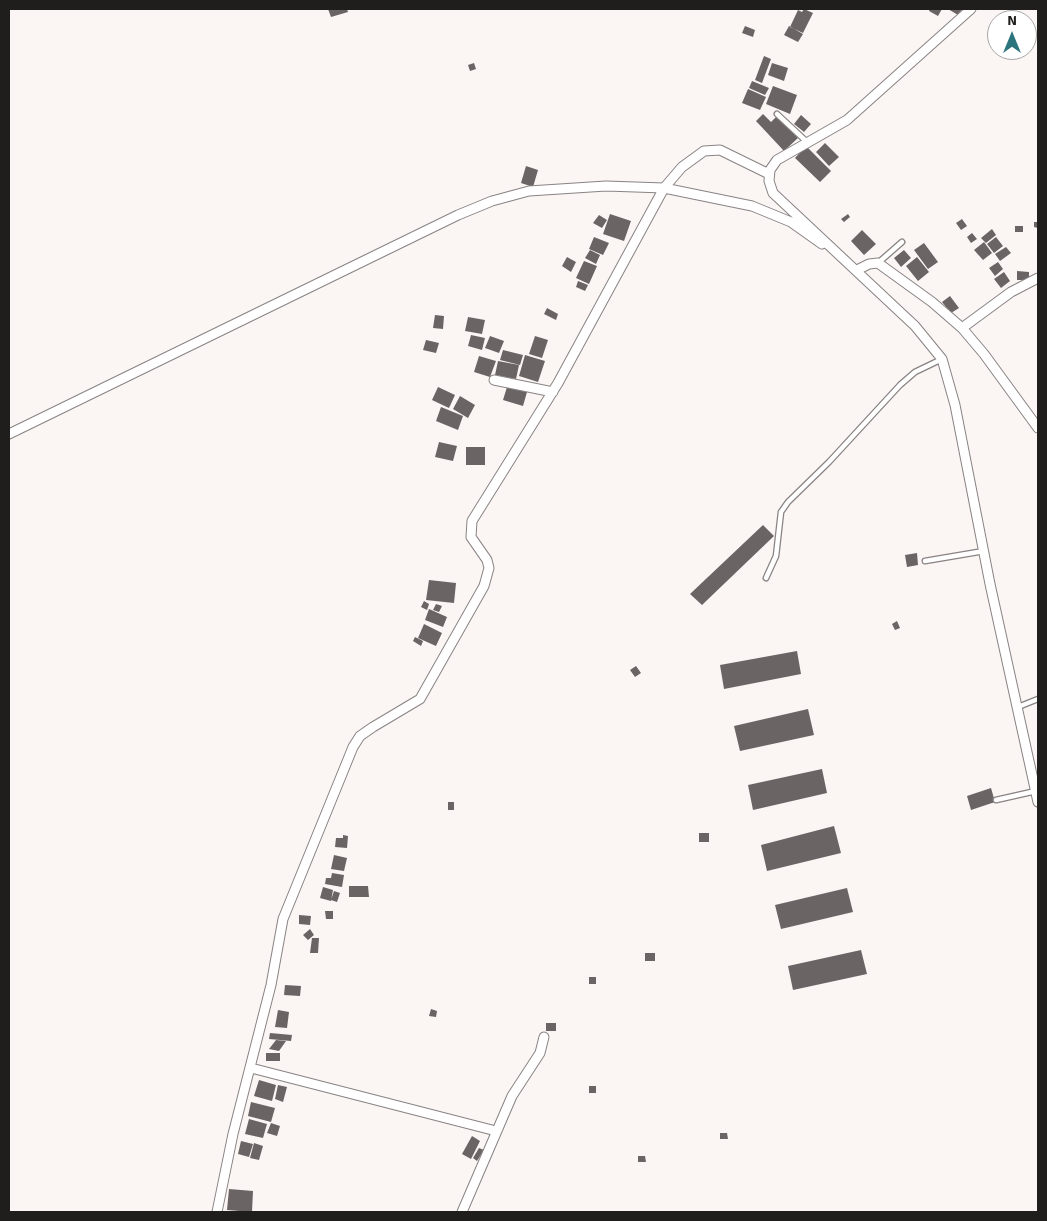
<!DOCTYPE html>
<html>
<head>
<meta charset="utf-8">
<style>
  body { margin:0 }
  #map { position:relative; width:1047px; height:1221px; overflow:hidden; background:#fbf5f4; font-family:Signika,sans-serif }
  canvas { display:block }
  .frame { position:absolute; inset:0; border:10px solid #201e1d; pointer-events:none }
  .north { position:absolute; left:987px; top:10px; width:50px; height:50px; box-sizing:border-box; background:#fff; border:1px solid #a6a5a5; border-radius:50%; rotate:0deg; font-size:14px; font-weight:700; line-height:20px; text-align:center; color:#201e1d }
  .north::after { content:''; display:block; margin:auto; width:18px; height:22px; background:#2c757d; clip-path:polygon(50% 0,100% 100%,50% 72%,0 100%) }
</style>
</head>
<body>
<div id="map">
<canvas width="1047" height="1221"></canvas>
<div class="frame"></div>
<div class="north">N</div>
</div>
<script>
const context = document.querySelector('canvas').getContext('2d');
context.lineJoin = 'round';
function fillPath(path, color) { context.fillStyle = color; context.fill(path, 'evenodd'); }
const poly = rows => new Path2D(rows.map(r => 'M' + r).join(''));
function strokePath(path, color, width, dash) { context.strokeStyle = color; context.lineWidth = width; context.lineCap = dash ? 'butt' : 'round'; context.setLineDash(dash || []); context.stroke(path); }
fillPath(poly([
  [328,9,347,9,348,12,331,17],
  [804,9,813,13,803,33,790,27,798,10,802,12],
  [930,9,942,9,938,16,929,11],
  [948,9,962,9,958,15],
  [745,26,755,30,753,37,742,33],
  [789,26,803,34,798,42,784,35],
  [764,56,771,59,762,83,755,80],
  [474,63,476,69,470,71,468,65],
  [772,63,788,68,784,81,768,75],
  [752,81,769,88,765,95,749,88],
  [773,86,797,95,790,114,766,104],
  [748,89,766,97,760,110,742,103],
  [763,114,771,122,777,116,798,138,784,151,756,121],
  [801,115,811,124,804,132,794,124],
  [825,143,839,157,829,166,816,152],
  [806,146,831,171,820,182,795,158],
  [526,166,538,170,533,187,521,183],
  [610,214,631,221,624,241,603,234],
  [848,214,850,217,844,222,841,219],
  [599,215,607,220,602,228,593,223],
  [962,219,967,226,961,230,956,223],
  [1034,222,1038,222,1038,228,1034,227],
  [1015,226,1023,226,1023,232,1015,232],
  [992,229,996,235,986,243,981,238],
  [862,230,876,244,864,255,851,241],
  [972,233,977,239,971,243,967,237],
  [594,237,609,243,603,255,589,249],
  [996,237,1003,246,994,253,987,244],
  [984,242,992,253,983,260,974,250],
  [924,243,938,262,928,269,914,250],
  [1006,247,1011,253,1000,261,995,254],
  [590,250,600,255,596,264,585,258],
  [904,250,911,258,901,267,894,258],
  [567,257,576,262,571,272,562,266],
  [917,257,929,272,918,281,906,266],
  [584,261,597,266,589,284,576,278],
  [998,262,1003,269,995,276,989,268],
  [1017,271,1029,272,1029,280,1017,280],
  [1004,272,1010,281,1001,288,994,279],
  [578,281,588,285,585,291,576,287],
  [950,296,959,308,951,313,942,302],
  [547,308,558,314,556,320,544,314],
  [435,315,444,316,443,329,433,328],
  [468,317,485,320,482,334,465,331],
  [471,335,485,338,482,350,468,346],
  [490,336,504,341,499,353,485,348],
  [535,336,548,340,542,358,529,354],
  [426,340,439,343,436,353,423,350],
  [503,350,523,355,520,365,500,360],
  [525,355,545,361,538,382,519,376],
  [479,356,496,361,490,377,474,372],
  [498,361,519,365,516,379,495,375],
  [438,387,455,395,449,408,432,400],
  [507,387,527,392,523,406,503,400],
  [460,396,475,405,468,418,453,409],
  [441,407,463,416,458,430,436,421],
  [439,442,457,446,453,461,435,457],
  [466,447,485,447,485,465,466,465],
  [763,525,774,536,702,605,690,594],
  [917,553,918,565,907,567,905,555],
  [429,580,456,583,454,603,426,600],
  [424,601,429,604,427,610,421,607],
  [436,604,442,606,439,612,433,610],
  [429,609,447,617,443,627,425,620],
  [897,621,900,628,895,630,892,624],
  [424,624,442,633,436,646,418,638],
  [415,637,423,641,421,646,413,641],
  [797,651,801,674,724,689,720,665],
  [636,666,641,673,635,677,630,670],
  [808,709,814,735,740,751,734,726],
  [822,769,827,793,753,810,748,785],
  [991,788,995,802,971,810,967,796],
  [448,802,454,802,454,810,448,810],
  [834,826,841,853,767,871,761,845],
  [699,833,709,833,709,842,699,842],
  [343,835,348,836,347,848,335,847,336,838,343,838],
  [334,855,347,858,344,871,331,869],
  [332,873,344,875,342,887,325,884,326,878,331,878],
  [349,886,368,886,369,897,349,897],
  [323,887,333,890,331,901,320,898],
  [847,888,853,912,781,929,775,905],
  [334,891,340,893,337,902,331,900],
  [325,911,333,911,333,919,326,919],
  [299,915,311,916,310,925,299,924],
  [310,929,314,935,308,940,303,935],
  [312,938,319,938,318,953,310,953],
  [861,950,867,974,793,990,788,966],
  [645,953,655,953,655,961,645,961],
  [589,977,596,977,596,984,589,984],
  [285,985,301,986,300,996,284,995],
  [431,1009,437,1011,436,1017,429,1016],
  [278,1010,289,1012,287,1028,275,1027],
  [546,1023,556,1023,556,1031,546,1031],
  [270,1033,292,1035,291,1041,269,1039],
  [276,1040,286,1041,279,1051,269,1049],
  [266,1053,280,1053,280,1061,266,1061],
  [259,1080,276,1085,272,1101,254,1096],
  [278,1085,287,1087,283,1102,275,1099],
  [589,1086,596,1086,596,1093,589,1093],
  [251,1102,275,1108,271,1122,248,1116],
  [249,1119,267,1124,263,1138,245,1134],
  [271,1123,280,1126,277,1136,267,1133],
  [720,1133,727,1133,728,1139,720,1139],
  [472,1136,480,1141,471,1159,462,1154],
  [241,1141,253,1144,249,1157,238,1154],
  [254,1143,263,1146,259,1160,250,1158],
  [479,1148,484,1150,477,1161,473,1158],
  [638,1156,645,1156,646,1162,638,1162],
  [229,1189,253,1191,252,1212,227,1210]
]), '#6a6564');
const lane = poly([
  [777,114,807,142],
  [878,263,902,242],
  [925,561,984,551],
  [766,578,776,556,781,512,788,502,829,462,900,385,915,372,942,359],
  [1018,707,1038,699],
  [996,800,1036,791]
]);
const street = poly([
  [971,9,847,120,777,160,770,170,769,181,773,193,915,326,942,359,955,405,990,584,1038,802],
  [857,270,869,264,878,263,932,302,962,328,984,354,1038,428],
  [962,328,1011,292,1038,278],
  [494,380,553,392],
  [9,434,458,215,492,201,529,191,606,186,664,188,752,206,791,222,822,244],
  [251,1068,496,1131],
  [217,1212,233,1134,271,985,283,919,353,747,360,736,373,727,420,699,484,586,489,568,487,560,471,537,472,521,558,383,664,188,682,167,704,151,720,150,769,174],
  [462,1212,512,1096,540,1053,544,1037]
]);
strokePath(lane, '#898383', 7);
strokePath(street, '#898383', 11);
strokePath(lane, '#fff', 4.5);
strokePath(street, '#fff', 9);
</script>
</body>
</html>
